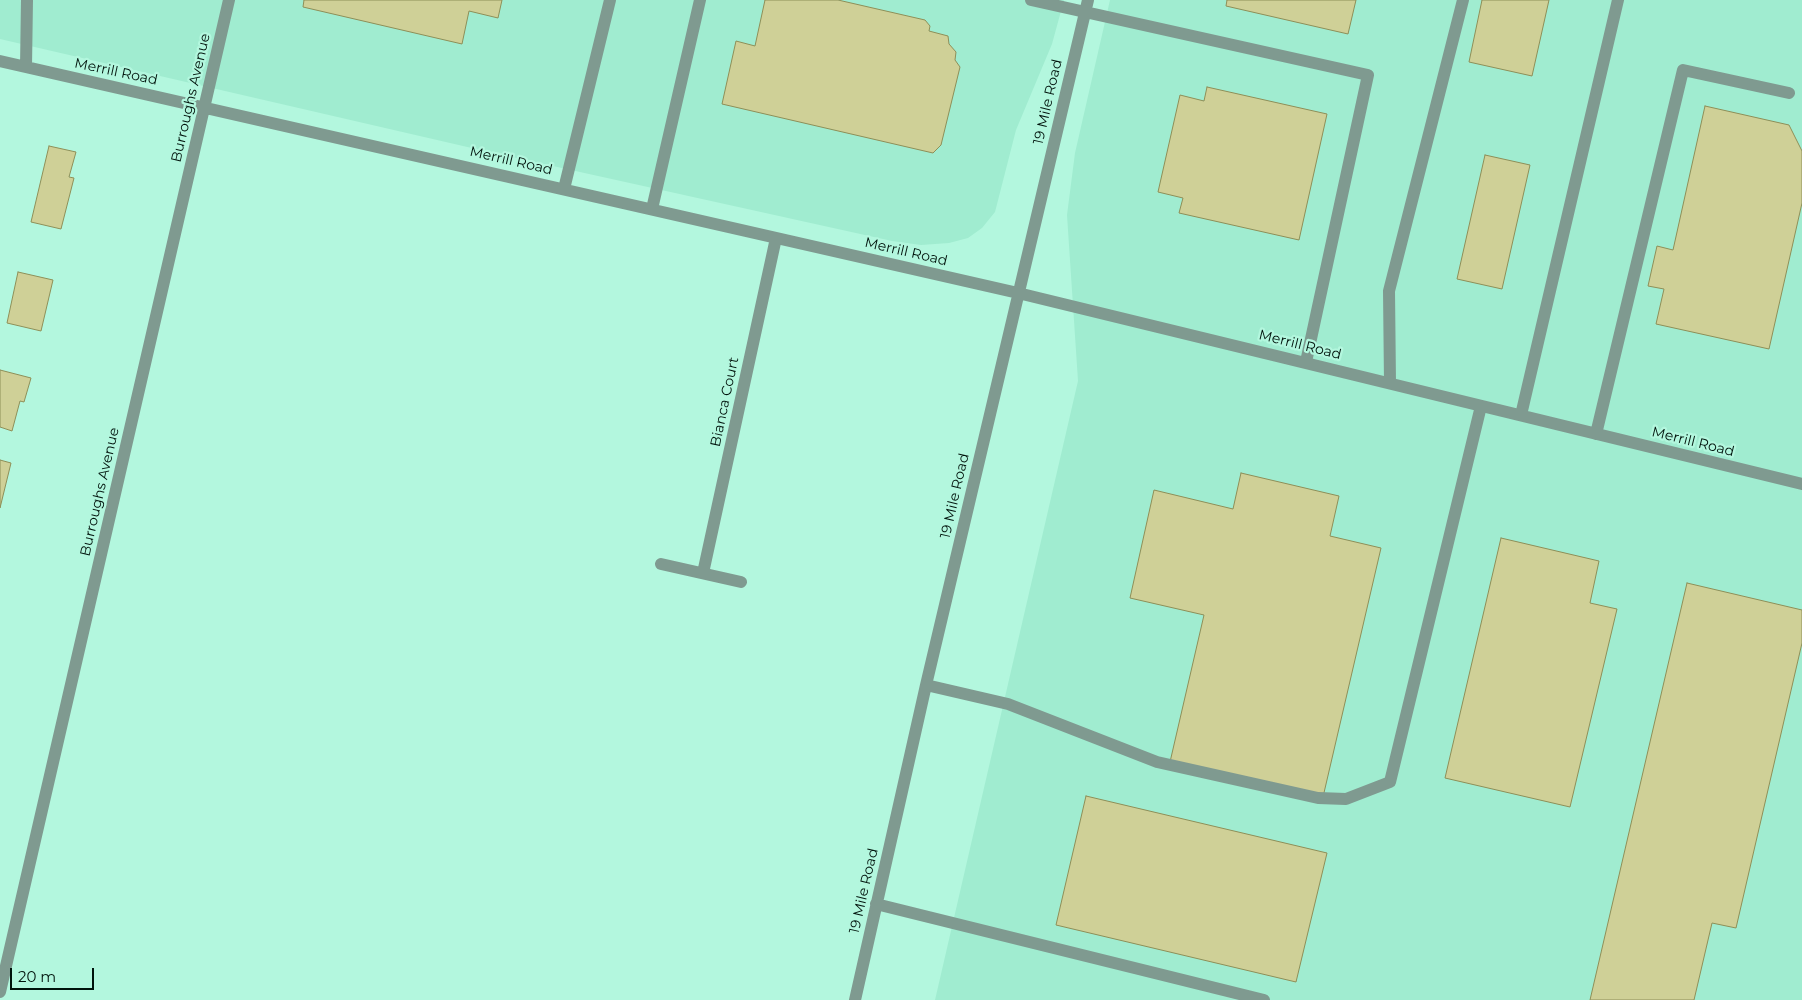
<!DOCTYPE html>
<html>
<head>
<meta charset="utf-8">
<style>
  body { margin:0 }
  #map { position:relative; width:1802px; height:1000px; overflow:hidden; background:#b3f7de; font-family:Montserrat,sans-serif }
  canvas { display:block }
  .scale { position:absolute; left:10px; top:968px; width:84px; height:22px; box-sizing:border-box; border:2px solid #00130c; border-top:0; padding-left:6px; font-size:15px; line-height:18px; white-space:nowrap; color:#00130c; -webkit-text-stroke:4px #b3f7de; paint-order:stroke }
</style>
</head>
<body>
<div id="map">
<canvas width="1802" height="1000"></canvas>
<div class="scale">20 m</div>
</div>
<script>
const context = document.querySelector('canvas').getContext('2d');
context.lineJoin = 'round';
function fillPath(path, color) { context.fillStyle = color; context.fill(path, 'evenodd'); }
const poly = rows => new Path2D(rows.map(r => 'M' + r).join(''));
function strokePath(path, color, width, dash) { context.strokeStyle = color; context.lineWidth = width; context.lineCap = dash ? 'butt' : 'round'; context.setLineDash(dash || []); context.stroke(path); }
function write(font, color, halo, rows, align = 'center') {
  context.font = font + ' Montserrat,sans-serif'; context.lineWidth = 4.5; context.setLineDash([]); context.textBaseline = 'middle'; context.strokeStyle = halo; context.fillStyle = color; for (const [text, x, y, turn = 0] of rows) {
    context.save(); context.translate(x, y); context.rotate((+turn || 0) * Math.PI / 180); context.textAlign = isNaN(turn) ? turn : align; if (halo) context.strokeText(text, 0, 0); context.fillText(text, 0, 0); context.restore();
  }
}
fillPath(poly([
  [0,0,1064,0,1052,44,1016,130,995,212,982,228,968,238,949,243,921,245,892,241,476,149,0,39],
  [1110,0,1802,0,1802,1000,935,1000,1078,381,1067,215,1075,153]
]), '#a0ecd0');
const building = poly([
  [304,0,502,0,498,18,469,11,462,44,303,7,304,0],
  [765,0,838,0,925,20,930,26,929,31,948,36,949,44,956,52,955,60,960,67,941,145,933,153,722,104,736,41,755,46,765,0],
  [1227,0,1356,0,1348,34,1226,6,1227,0],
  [1482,0,1549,0,1532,76,1469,62,1482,0],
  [1207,87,1327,114,1299,240,1179,213,1183,198,1158,192,1180,95,1204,101,1207,87],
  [1705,106,1789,125,1802,151,1802,203,1769,349,1656,324,1664,289,1648,286,1657,246,1673,250,1705,106],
  [49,146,76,152,69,177,74,178,61,229,31,222,49,146],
  [1485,155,1530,165,1502,289,1457,279,1485,155],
  [18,272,53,280,41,331,7,323,18,272],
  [0,370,31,378,24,402,20,401,12,431,0,427,0,370],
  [0,460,11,463,0,508,0,460],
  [1241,473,1339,496,1330,536,1381,548,1323,797,1170,762,1204,615,1130,598,1154,490,1233,509,1241,473],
  [1501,538,1599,561,1590,603,1617,609,1570,807,1445,778,1501,538],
  [1687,583,1802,610,1802,643,1736,928,1712,923,1694,1000,1590,1000,1687,583],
  [1086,796,1327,853,1296,982,1056,925,1086,796]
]);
fillPath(building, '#cfd097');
strokePath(building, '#8e8f58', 1);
strokePath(poly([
  [1031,0,1368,75,1306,362],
  [0,61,1018,293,1802,484],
  [26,67,27,0],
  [564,189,610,0],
  [652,209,700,0],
  [1390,383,1389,291,1463,0],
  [1521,415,1618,0],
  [1596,434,1683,70,1789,93],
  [661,564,741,582],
  [703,573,776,238],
  [926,685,1008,704,1157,762,1318,798,1346,799,1390,782,1481,406],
  [876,904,1264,1000],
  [0,992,229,0],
  [855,1000,926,685,1088,0]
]), '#7f9a90', 12);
write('14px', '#00130c', '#b3f7de', [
  ["Merrill Road",116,72,12],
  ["Burroughs Avenue",191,98,-77],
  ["19 Mile Road",1048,102,-77],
  ["Merrill Road",511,161,13],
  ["Merrill Road",906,252,13],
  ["Merrill Road",1300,345,14],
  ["Bianca Court",725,402,-78],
  ["Merrill Road",1693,442,14],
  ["Burroughs Avenue",100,492,-77],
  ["19 Mile Road",955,496,-77],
  ["19 Mile Road",864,891,-77]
]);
</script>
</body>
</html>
